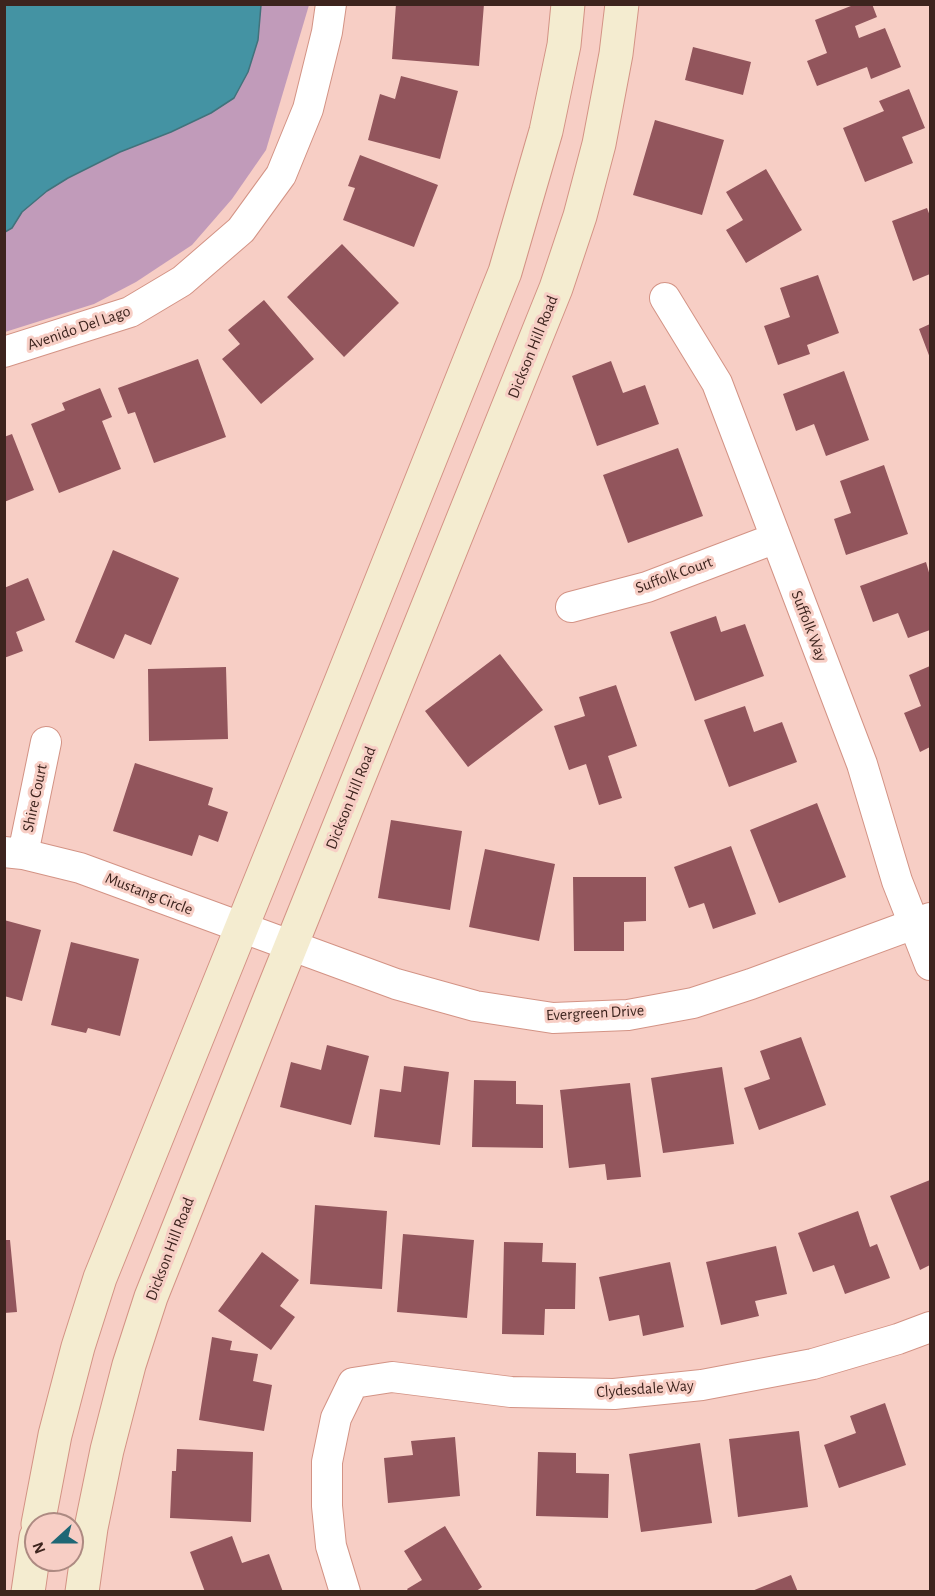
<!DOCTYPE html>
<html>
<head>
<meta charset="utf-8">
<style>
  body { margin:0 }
  #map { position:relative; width:935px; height:1596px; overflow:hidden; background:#f7cec5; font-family:"Alegreya Sans",sans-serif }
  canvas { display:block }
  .frame { position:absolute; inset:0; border:6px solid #3d241e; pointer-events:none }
  .north { position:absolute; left:24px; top:1512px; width:60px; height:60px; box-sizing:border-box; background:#f7cec5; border:2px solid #ad8a82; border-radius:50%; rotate:249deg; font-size:16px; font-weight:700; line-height:24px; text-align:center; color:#3d241e }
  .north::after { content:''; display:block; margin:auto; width:21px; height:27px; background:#1f6775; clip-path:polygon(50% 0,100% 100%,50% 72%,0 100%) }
</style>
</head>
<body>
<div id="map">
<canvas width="935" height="1596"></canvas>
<div class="frame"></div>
<div class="north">N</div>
</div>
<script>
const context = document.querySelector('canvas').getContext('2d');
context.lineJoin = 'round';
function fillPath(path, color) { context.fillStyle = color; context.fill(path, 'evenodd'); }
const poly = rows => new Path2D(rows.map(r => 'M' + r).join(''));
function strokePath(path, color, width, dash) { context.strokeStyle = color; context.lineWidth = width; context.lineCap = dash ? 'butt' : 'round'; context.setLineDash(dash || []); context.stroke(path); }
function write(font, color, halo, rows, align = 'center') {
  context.font = font + ' "Alegreya Sans",sans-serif'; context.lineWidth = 6; context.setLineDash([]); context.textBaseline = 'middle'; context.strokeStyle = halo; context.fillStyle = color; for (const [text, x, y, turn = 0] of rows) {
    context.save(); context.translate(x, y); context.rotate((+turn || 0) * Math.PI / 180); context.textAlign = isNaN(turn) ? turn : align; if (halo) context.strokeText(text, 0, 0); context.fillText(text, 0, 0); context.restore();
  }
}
fillPath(poly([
  [5,5,309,5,266,150,232,199,192,245,136,282,94,304,5,332]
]), '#c19bba');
const water = poly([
  [5,4,261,4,261,5,258,40,248,72,234,98,211,113,171,132,120,152,68,178,47,191,22,212,12,228,5,232,5,4]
]);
fillPath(water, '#4493a3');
strokePath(water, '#42727b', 1.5);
fillPath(poly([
  [396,4,484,4,479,66,392,59],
  [856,4,872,4,877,17,855,26,859,38,885,28,901,67,871,79,867,67,817,86,807,61,827,53,815,20],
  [693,47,751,62,743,95,685,80],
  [401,76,458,91,440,159,368,140,380,94,395,99],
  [909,89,925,128,902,137,913,163,865,182,843,128,884,111,879,101],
  [655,120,724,140,702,215,633,195],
  [360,155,438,185,414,247,343,220,355,188,348,186],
  [766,169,802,230,746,263,726,230,743,220,726,192],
  [927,208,930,216,930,274,913,281,892,221],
  [342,244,399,303,344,357,287,297],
  [818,275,839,333,807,345,810,354,778,365,764,326,790,317,780,288],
  [264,300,314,359,261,404,222,359,240,344,228,330],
  [930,324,930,358,919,329],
  [198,359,226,437,154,463,135,412,128,414,118,388],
  [611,361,623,393,645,385,659,424,597,446,572,376],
  [844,371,869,440,826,456,814,424,796,431,783,394],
  [100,388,112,417,102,421,121,469,59,493,31,424,65,410,62,403],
  [12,434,34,490,4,502,4,437],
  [678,448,703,516,628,543,603,475],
  [884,465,908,534,846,555,834,519,851,513,840,481],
  [113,550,179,578,151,645,125,634,114,659,75,642],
  [926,562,930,576,930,630,908,638,898,613,873,622,860,586],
  [28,578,45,620,16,632,23,651,4,658,4,588],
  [716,616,721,632,745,624,764,676,695,701,670,632],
  [500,654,543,710,468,767,425,711],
  [930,666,930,747,920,752,904,713,921,706,909,675],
  [226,667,228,739,149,741,148,669],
  [616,685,637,746,608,756,622,798,599,805,586,764,569,770,554,726,585,716,579,697],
  [745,706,754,732,782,722,797,762,729,787,704,720],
  [135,763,213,788,208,805,228,812,218,842,199,835,192,856,113,831],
  [817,803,846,877,779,903,750,830],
  [391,820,462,831,450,910,378,898],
  [731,846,756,914,713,929,704,903,689,908,674,867],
  [485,849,555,864,539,941,469,927],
  [573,877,646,877,646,921,624,922,624,951,574,951],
  [4,920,41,930,22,1001,4,996],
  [71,942,139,959,120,1036,88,1028,86,1033,51,1025],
  [801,1037,826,1105,759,1130,744,1088,770,1079,760,1051],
  [327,1045,369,1056,351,1125,280,1107,291,1062,321,1070],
  [404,1066,449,1072,440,1145,374,1137,380,1089,401,1092],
  [722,1067,734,1144,663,1153,651,1078],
  [474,1080,516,1081,516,1104,543,1105,543,1148,472,1147],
  [630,1083,641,1177,607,1180,605,1164,569,1168,560,1090],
  [930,1180,930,1265,920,1270,890,1196],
  [315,1205,387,1211,382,1289,310,1284],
  [858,1211,870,1247,877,1244,890,1278,845,1294,834,1265,813,1272,798,1233],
  [403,1234,474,1240,467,1318,397,1312],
  [4,1240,10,1240,17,1312,4,1313],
  [504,1242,543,1243,542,1262,576,1263,575,1309,545,1309,544,1335,502,1334],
  [776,1246,787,1294,755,1301,759,1316,721,1325,706,1262],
  [262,1252,299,1280,280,1306,295,1317,271,1350,218,1311],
  [670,1262,684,1327,643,1336,639,1315,609,1321,599,1277],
  [212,1337,232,1341,230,1350,258,1354,253,1381,272,1385,264,1431,199,1420],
  [885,1403,906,1465,839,1488,824,1445,856,1433,850,1416],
  [799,1431,808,1507,738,1517,729,1439],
  [455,1437,460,1496,388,1503,384,1458,413,1455,411,1441],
  [700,1443,712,1523,641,1532,629,1454],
  [177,1449,253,1452,251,1522,170,1518,172,1471,176,1471],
  [538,1452,576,1453,576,1473,609,1474,608,1518,536,1516],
  [445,1526,482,1587,475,1592,409,1592,407,1589,422,1580,404,1551],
  [232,1536,242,1563,269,1554,283,1592,205,1592,190,1552],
  [791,1575,798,1592,752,1592,752,1591]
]), '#92555c');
const street = poly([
  [665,298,717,383,862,764,897,881,930,965],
  [4,352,130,312,182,281,241,230,281,175,308,109,327,32,331,4],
  [571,607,647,587,776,538],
  [4,852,23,854,80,868,396,984,475,1006,553,1018,628,1015,693,1003,751,984,930,918],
  [23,854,46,742],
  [345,1592,331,1546,327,1506,327,1462,336,1418,353,1383,392,1377,511,1392,614,1394,702,1385,813,1364,898,1339,930,1327]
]);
const secondary = poly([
  [38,1524,55,1435,78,1347,100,1278,340,684,505,272,546,131,564,45,568,4],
  [28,1592,36,1537],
  [82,1592,91,1528,107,1450,129,1365,151,1297,268,1003,556,288,580,216,599,144,616,54,622,4]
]);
strokePath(street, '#d39385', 32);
strokePath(secondary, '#d39385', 35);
strokePath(street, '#fff', 30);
strokePath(secondary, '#f4ecd0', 33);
write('16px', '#3d241e', '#f7cec5', [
  ["Avenido Del Lago",79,328,-19],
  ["Dickson Hill Road",533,347,-68],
  ["Suffolk Court",674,575,-20],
  ["Suffolk Way",809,626,69],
  ["Shire Court",35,798,-78],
  ["Dickson Hill Road",351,798,-68],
  ["Mustang Circle",149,894,21],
  ["Evergreen Drive",595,1013,-3],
  ["Dickson Hill Road",170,1249,-69],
  ["Clydesdale Way",645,1389,-4]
]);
</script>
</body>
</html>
